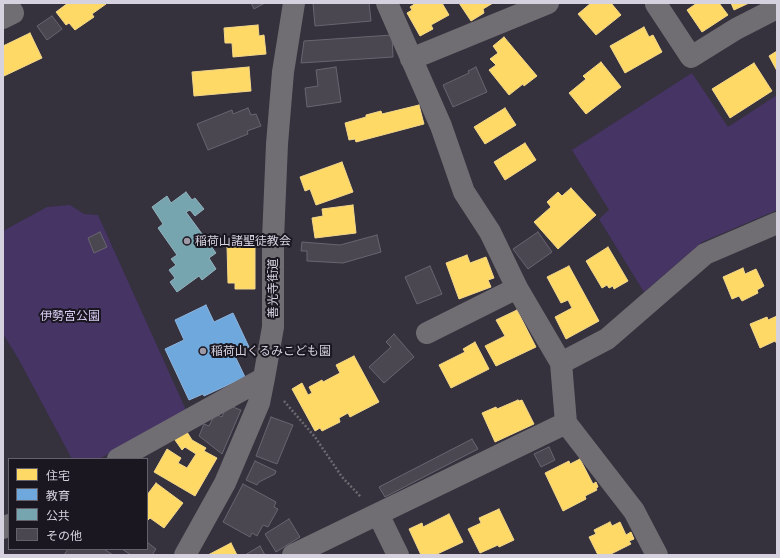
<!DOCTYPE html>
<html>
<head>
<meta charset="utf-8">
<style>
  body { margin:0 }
  #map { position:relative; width:780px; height:558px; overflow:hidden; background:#35313d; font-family:Inter,"Noto Sans JP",sans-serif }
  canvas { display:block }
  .frame { position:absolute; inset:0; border:4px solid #d6d1df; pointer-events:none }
  .legend { position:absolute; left:8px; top:458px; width:140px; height:92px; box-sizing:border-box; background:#1a1720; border:1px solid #65616c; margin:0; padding:5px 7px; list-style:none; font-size:12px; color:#d6d1df }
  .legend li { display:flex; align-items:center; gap:8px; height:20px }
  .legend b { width:20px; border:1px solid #65616c }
</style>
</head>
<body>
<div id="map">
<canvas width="780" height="558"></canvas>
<div class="frame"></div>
<ul class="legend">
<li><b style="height:11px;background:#ffd966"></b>住宅</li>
<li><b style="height:11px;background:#6fa8dc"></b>教育</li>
<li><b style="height:11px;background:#76a5af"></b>公共</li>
<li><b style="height:11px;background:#4a4751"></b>その他</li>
</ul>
</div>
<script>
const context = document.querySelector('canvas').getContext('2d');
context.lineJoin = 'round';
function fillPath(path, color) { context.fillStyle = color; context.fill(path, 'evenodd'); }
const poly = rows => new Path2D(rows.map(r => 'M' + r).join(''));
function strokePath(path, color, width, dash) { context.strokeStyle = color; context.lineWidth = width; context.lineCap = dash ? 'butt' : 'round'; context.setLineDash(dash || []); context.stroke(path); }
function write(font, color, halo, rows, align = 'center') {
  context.font = font + ' Inter,"Noto Sans JP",sans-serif'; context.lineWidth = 4; context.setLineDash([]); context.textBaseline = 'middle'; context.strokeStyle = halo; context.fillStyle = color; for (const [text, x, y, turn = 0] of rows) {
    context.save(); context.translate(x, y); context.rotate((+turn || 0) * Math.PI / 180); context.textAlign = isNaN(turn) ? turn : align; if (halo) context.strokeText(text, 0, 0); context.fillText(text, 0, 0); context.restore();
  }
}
fillPath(poly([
  [692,73,728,127,777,95,777,210,702,242,644,292,599,219,609,210,572,150],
  [70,205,84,214,98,215,186,410,99,459,72,459,18,358,3,334,3,231,47,207]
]), '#463464');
const homes = poly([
  [68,3,106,3,106,4,92,14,94,17,75,30,69,23,66,25,56,12,68,3],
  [416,3,442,3,449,15,431,25,433,29,420,36,407,13,412,10,410,7,416,3],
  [459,3,493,3,483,9,484,13,471,21,459,3],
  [591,3,611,3,621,15,596,35,578,14,591,3],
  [697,3,719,3,728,15,702,32,687,10,697,3],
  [731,3,749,3,734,10,731,3],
  [258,25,259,36,264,35,266,54,233,57,232,43,225,43,224,28,258,25],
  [644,27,649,37,653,35,662,52,625,73,610,46,644,27],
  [30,33,42,58,4,76,3,74,3,46,30,33],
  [504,37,537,76,524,86,523,84,509,95,489,70,496,65,490,59,498,53,493,46,504,37],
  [777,51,777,71,769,56,777,51],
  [601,62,621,87,586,114,569,93,586,79,583,76,601,62],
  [754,63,772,91,730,118,712,89,754,63],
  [249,67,251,91,194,96,192,72,249,67],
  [419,105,424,124,356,142,355,139,349,140,345,123,366,117,366,115,381,111,382,114,419,105],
  [505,108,516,125,485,144,474,127,505,108],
  [525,143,536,160,505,180,494,162,525,143],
  [342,162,353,192,316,205,310,189,305,191,300,177,342,162],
  [571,188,596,215,558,249,534,222,551,207,547,202,558,192,562,196,571,188],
  [353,205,356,233,315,238,312,218,323,216,322,209,353,205],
  [255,245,255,289,235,289,235,283,228,283,227,246,255,245],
  [608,247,628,281,614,289,613,286,609,288,607,285,602,288,586,261,608,247],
  [467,255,470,263,486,257,494,278,488,280,491,287,459,299,446,263,467,255],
  [569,266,599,321,566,339,555,317,572,308,568,300,561,303,547,277,569,266],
  [743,268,745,274,756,269,764,286,757,290,758,293,742,301,739,296,732,299,723,277,743,268],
  [517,310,536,347,496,366,485,346,505,336,496,320,517,310],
  [777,316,777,344,775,341,760,348,750,324,767,317,768,320,777,316],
  [475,342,489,369,451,388,439,365,465,352,463,349,475,342],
  [354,356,379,402,350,417,348,413,339,418,340,422,322,431,320,428,315,431,292,389,302,383,308,395,312,393,309,387,322,380,323,382,340,373,336,365,354,356],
  [518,400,519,401,522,400,534,424,495,442,482,413,496,407,497,409,518,400],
  [187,432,192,440,206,448,204,451,217,458,195,496,154,472,167,449,181,458,178,463,187,468,196,454,185,447,182,450,175,440,187,432],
  [580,459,593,484,596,482,598,487,596,488,597,490,585,496,586,499,563,511,545,473,569,461,570,464,580,459],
  [156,483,183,503,164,528,150,518,147,521,147,495,156,483],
  [499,509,514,540,499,547,498,545,480,553,468,529,481,523,479,518,499,509],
  [449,514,463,542,435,555,421,555,409,529,422,523,423,527,449,514],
  [610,522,612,526,620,522,626,535,631,532,634,539,629,541,631,544,609,555,598,555,589,537,596,534,594,530,610,522],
  [231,543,237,555,208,555,231,543]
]);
fillPath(homes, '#ffd966');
strokePath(homes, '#f3d78a', 1);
const schools = poly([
  [206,305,214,322,233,313,249,347,234,354,245,377,204,396,203,394,189,400,165,349,184,340,175,320,206,305]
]);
fillPath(schools, '#6fa8dc');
strokePath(schools, '#8eb4dd', 1);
const public = poly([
  [186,192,192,200,195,198,204,209,195,216,190,210,186,212,216,253,209,258,216,269,202,280,199,276,177,292,170,282,175,278,169,270,176,265,171,259,177,255,158,228,163,224,152,207,167,196,171,203,186,192]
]);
fillPath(public, '#76a5af');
strokePath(public, '#93b2bd', 1);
const building = poly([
  [251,3,265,3,254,9,251,3],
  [313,3,369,3,371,21,315,26,313,3],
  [52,16,62,29,47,40,37,26,52,16],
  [392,35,393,57,301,63,304,41,392,35],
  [336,67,341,102,307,107,305,88,318,86,316,70,336,67],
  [476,67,487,92,453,107,443,85,469,73,468,71,476,67],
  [248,108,251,115,256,114,261,126,247,131,248,134,208,150,197,124,232,110,233,114,248,108],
  [100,232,107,247,94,253,88,238,100,232],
  [538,232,552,252,528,269,513,249,538,232],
  [377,235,381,252,343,263,307,261,307,251,301,251,302,242,340,245,377,235],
  [430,266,442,294,417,304,405,277,430,266],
  [394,334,414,357,384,383,369,367,391,347,386,342,394,334],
  [227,405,241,410,222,454,199,436,204,424,209,426,215,414,222,417,227,405],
  [271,417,293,425,277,464,256,456,271,417],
  [472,439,478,449,385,497,379,487,472,439],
  [549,447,555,460,541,467,534,454,549,447],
  [255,461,276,471,275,474,259,482,257,485,246,480,255,461],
  [243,484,276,502,274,507,278,509,268,527,263,525,257,536,252,533,250,537,223,522,243,484],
  [289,519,300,537,276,552,265,534,289,519],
  [147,542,156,549,152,555,131,555,122,549,147,549,147,542],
  [260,546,265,555,245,555,260,546],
  [68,549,104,549,113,555,64,555,68,549]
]);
fillPath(building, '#4a4751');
strokePath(building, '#696570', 1);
strokePath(poly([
  [284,401,315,437,342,477,361,497]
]), '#6c6b71', 2.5, [2, 2]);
strokePath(poly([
  [387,3,441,126,464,192,490,232,517,288,561,363,566,423,634,511,657,555],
  [656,4,691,57,736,29,777,8],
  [3,18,13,13,7,3],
  [411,59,548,3],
  [427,333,517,288],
  [561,363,607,339,705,254,777,223],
  [118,459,264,378],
  [378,514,398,555],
  [3,528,9,525],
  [185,555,225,483,259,403,264,378,273,327,273,239,277,144,283,72,294,3],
  [293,555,566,423]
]), '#706e73', 22);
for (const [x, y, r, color] of [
  [187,241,4,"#9e99a6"],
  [203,351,4,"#9e99a6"]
]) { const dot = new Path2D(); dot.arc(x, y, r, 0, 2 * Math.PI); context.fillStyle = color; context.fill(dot); strokePath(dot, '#1a1720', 1.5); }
write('12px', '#d6d1df', '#1a1720', [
  ["稲荷山諸聖徒教会",195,241],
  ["稲荷山くるみこども園",211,351]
], 'left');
write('12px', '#d6d1df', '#1a1720', [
  ["善光寺街道",273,288,-90]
]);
write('12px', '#d9cdf4', '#1a1720', [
  ["伊勢宮公園",70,316]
]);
</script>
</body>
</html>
